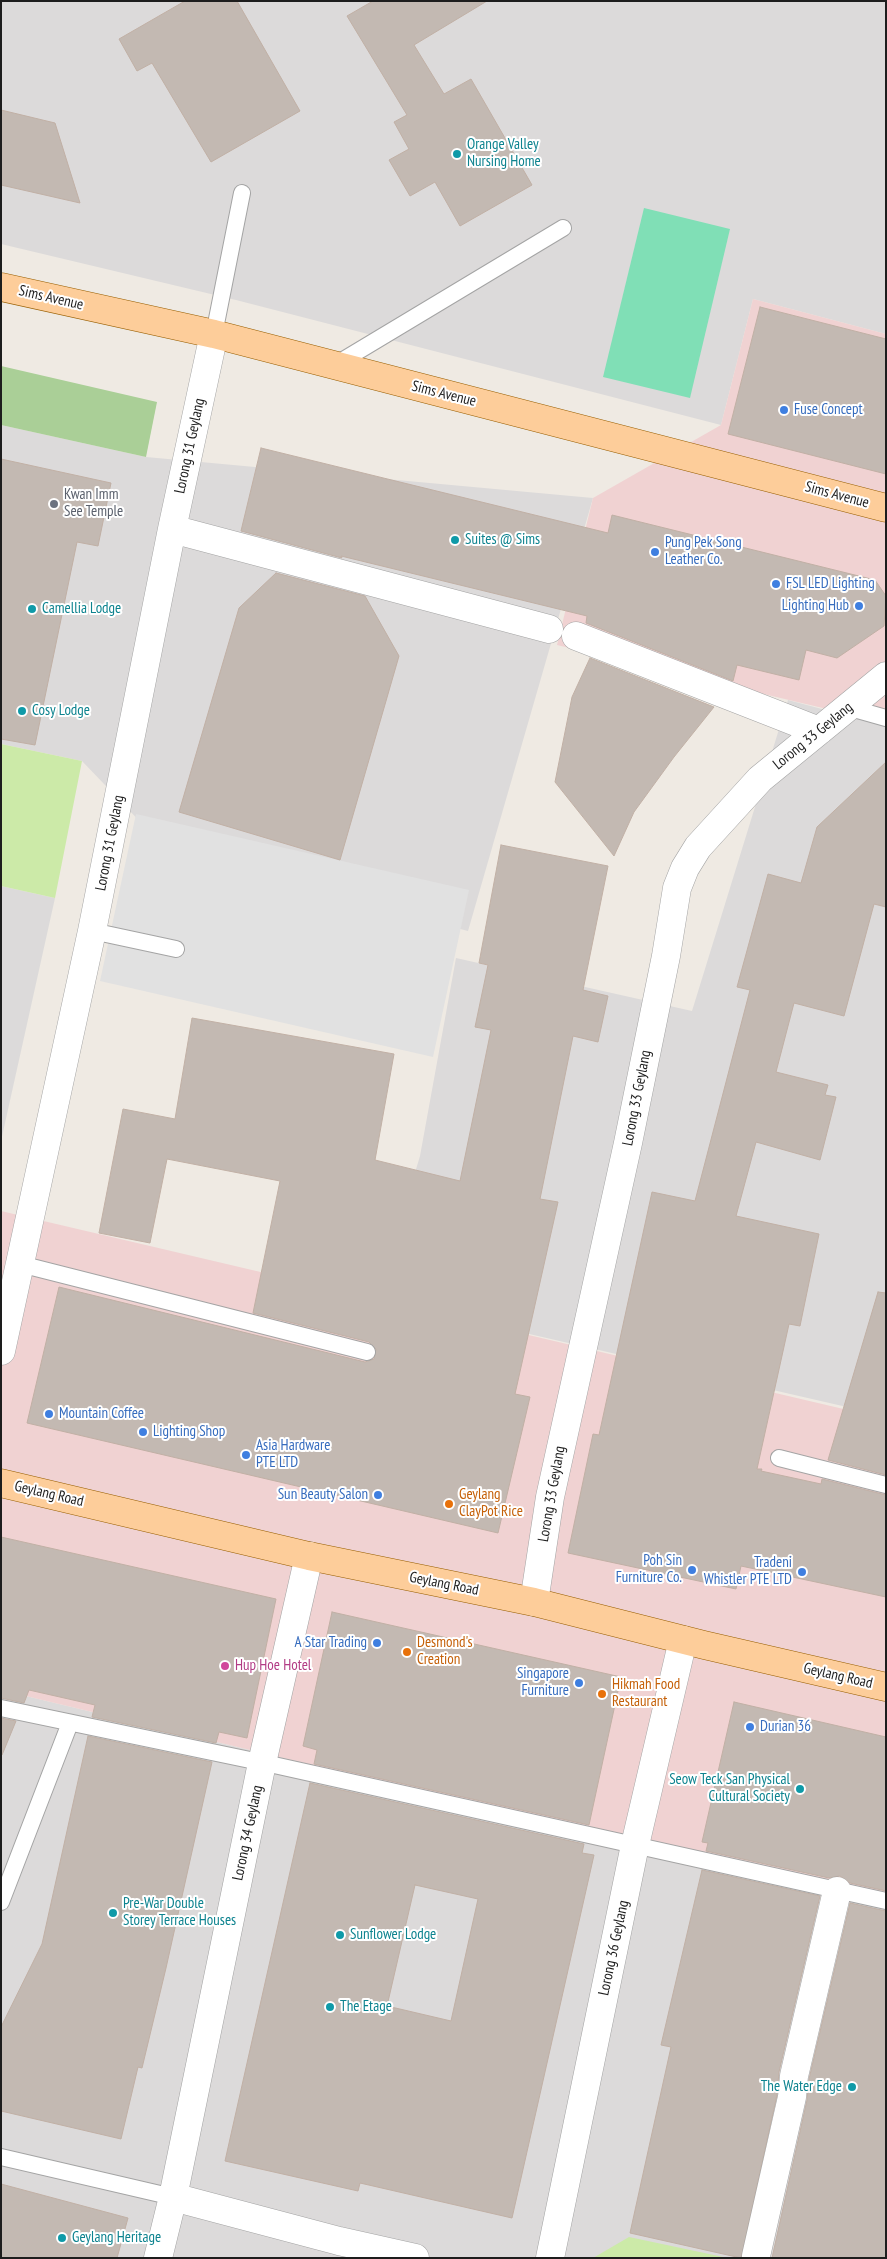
<!DOCTYPE html>
<html>
<head>
<meta charset="utf-8">
<style>
  body { margin:0 }
  #map { position:relative; width:887px; height:2259px; overflow:hidden; background:#efeae3; font-family:"PT Sans Narrow",sans-serif }
  canvas { display:block }
  .frame { position:absolute; inset:0; border:2px solid #1d1d1d; pointer-events:none }
</style>
</head>
<body>
<div id="map">
<canvas width="887" height="2259"></canvas>
<div class="frame"></div>
</div>
<script>
const context = document.querySelector('canvas').getContext('2d');
context.lineJoin = 'round';
function fillPath(path, color) { context.fillStyle = color; context.fill(path, 'evenodd'); }
const poly = rows => new Path2D(rows.map(r => 'M' + r).join(''));
function strokePath(path, color, width, dash) { context.strokeStyle = color; context.lineWidth = width; context.lineCap = dash ? 'butt' : 'round'; context.setLineDash(dash || []); context.stroke(path); }
function write(font, color, halo, rows, align = 'center') {
  context.font = font + ' "PT Sans Narrow",sans-serif'; context.lineWidth = 4; context.setLineDash([]); context.textBaseline = 'middle'; context.strokeStyle = halo; context.fillStyle = color; for (const [text, x, y, turn = 0] of rows) {
    context.save(); context.translate(x, y); context.rotate((+turn || 0) * Math.PI / 180); context.textAlign = isNaN(turn) ? turn : align; if (halo) context.strokeText(text, 0, 0); context.fillText(text, 0, 0); context.restore();
  }
}
fillPath(poly([
  [1,1,886,1,886,334,753,299,721,425,236,300,1,244],
  [1,425,146,457,593,498,468,931,171,854,82,761,1,744],
  [788,700,886,726,886,1416,377,1299,420,1156,456,958,692,1011],
  [1,886,55,898,1,1141],
  [1,1690,886,1903,886,2258,1,2258]
]), '#dcdada');
fillPath(poly([
  [753,299,886,334,886,723,557,645,593,498,721,425],
  [1,1211,886,1419,886,1903,1,1690]
]), '#f0d2d2');
fillPath(poly([
  [1,744,82,761,55,898,1,886],
  [629,2237,728,2258,593,2258]
]), '#cceaa8');
fillPath(poly([
  [1,366,157,402,146,457,1,425]
]), '#aacf97');
fillPath(poly([
  [644,208,730,229,690,398,603,377]
]), '#80dfb6');
fillPath(poly([
  [136,814,469,890,433,1057,100,981]
]), '#e1e1e1');
const building = poly([
  [185,1,237,1,300,111,211,162,152,63,137,71,119,39,185,1],
  [373,1,487,1,414,45,444,94,471,79,532,185,460,226,435,182,410,196,389,160,409,149,394,122,407,115,347,16,373,1],
  [1,110,55,123,80,203,1,185,1,110],
  [760,307,886,339,886,474,728,434,760,307],
  [261,448,608,533,612,515,875,580,886,596,884,626,837,658,806,650,799,680,737,665,733,681,586,623,587,616,341,556,342,558,241,531,261,448],
  [1,459,111,483,98,546,77,542,35,745,1,739,1,459],
  [276,573,365,596,399,656,340,860,179,812,239,608,276,573],
  [590,658,714,707,674,757,634,812,614,856,555,782,572,697,590,658],
  [886,762,886,907,874,904,844,1016,794,1003,776,1072,828,1085,825,1095,836,1097,820,1160,756,1142,736,1216,819,1234,800,1326,789,1324,757,1469,762,1469,761,1471,821,1484,822,1479,886,1495,886,1597,741,1566,736,1589,568,1553,593,1434,599,1435,652,1192,695,1201,750,990,737,987,768,874,801,883,817,827,886,762],
  [501,845,608,866,583,990,608,996,598,1042,573,1036,556,1120,540,1199,558,1202,515,1394,530,1397,498,1533,27,1423,59,1287,365,1362,374,1359,376,1349,369,1342,253,1313,280,1181,167,1159,150,1243,99,1233,123,1109,175,1119,192,1018,394,1054,375,1160,460,1181,491,1030,475,1027,488,965,479,963,501,845],
  [878,1292,886,1293,886,1475,828,1460,878,1292],
  [1,1537,276,1599,247,1738,219,1732,216,1743,92,1717,95,1705,29,1690,24,1703,1,1698,1,1537],
  [332,1612,621,1677,589,1825,314,1764,317,1750,303,1746,332,1612],
  [734,1702,886,1737,886,1891,850,1883,840,1876,829,1878,706,1851,708,1843,702,1842,734,1702],
  [1,1718,16,1721,2,1755,1,1755,1,1718],
  [88,1736,212,1762,166,1968,142,2068,138,2067,121,2139,1,2111,1,2027,42,1944,88,1736],
  [310,1783,584,1844,582,1853,594,1855,512,2218,360,2183,358,2191,225,2161,310,1783],
  [415,1885,478,1899,451,2021,387,2006,415,1885],
  [702,1870,820,1896,779,2072,777,2095,741,2258,630,2233,671,2047,661,2045,702,1870],
  [850,1903,886,1911,886,2258,772,2258,807,2100,809,2079,850,1903],
  [1,2184,128,2218,117,2258,1,2258,1,2184]
]);
fillPath(building, '#c3b9b2');
strokePath(building, '#c1b0a5', 1);
const service = poly([
  [214,334,242,193],
  [335,365,563,228],
  [847,707,886,718],
  [92,931,176,949],
  [20,1264,367,1352],
  [779,1458,886,1485],
  [1,1708,274,1765,886,1901],
  [1,1902,70,1723],
  [1,2157,173,2197]
]);
const minor = poly([
  [172,529,549,629],
  [576,636,819,731],
  [1,1351,92,931,172,529,214,334],
  [534,1602,550,1497,628,1143,666,956,677,888,685,868,698,847,760,779,886,676],
  [173,2197,339,2241,415,2258],
  [756,2256,792,2097,794,2076,837,1891],
  [158,2258,173,2197,262,1763,309,1556],
  [550,2258,635,1845,683,1640]
]);
const primary = poly([
  [1,287,214,334,886,508],
  [1,1483,309,1556,534,1602,704,1645,886,1687]
]);
strokePath(service, '#a4a4a4', 18);
strokePath(minor, '#a4a4a4', 29);
strokePath(primary, '#975e00', 29);
strokePath(service, '#fff', 16);
strokePath(minor, '#fff', 28);
strokePath(primary, '#fdcd9a', 28);
for (const [x, y, r, color] of [
  [457,154,5,"#0f9aa8"],
  [784,410,5,"#3f7fe0"],
  [54,504,5,"#6b7280"],
  [455,540,5,"#0f9aa8"],
  [655,552,5,"#3f7fe0"],
  [776,584,5,"#3f7fe0"],
  [859,606,5,"#3f7fe0"],
  [32,609,5,"#0f9aa8"],
  [22,711,5,"#0f9aa8"],
  [49,1414,5,"#3f7fe0"],
  [143,1432,5,"#3f7fe0"],
  [246,1455,5,"#3f7fe0"],
  [378,1495,5,"#3f7fe0"],
  [449,1504,5,"#e8710a"],
  [692,1570,5,"#3f7fe0"],
  [802,1572,5,"#3f7fe0"],
  [377,1643,5,"#3f7fe0"],
  [407,1652,5,"#e8710a"],
  [225,1666,5,"#d1479c"],
  [579,1683,5,"#3f7fe0"],
  [602,1694,5,"#e8710a"],
  [750,1727,5,"#3f7fe0"],
  [800,1789,5,"#0f9aa8"],
  [113,1913,5,"#0f9aa8"],
  [340,1935,5,"#0f9aa8"],
  [330,2007,5,"#0f9aa8"],
  [852,2087,5,"#0f9aa8"],
  [62,2238,5,"#0f9aa8"]
]) { const dot = new Path2D(); dot.arc(x, y, r, 0, 2 * Math.PI); context.fillStyle = color; context.fill(dot); strokePath(dot, '#fff', 2); }
write('15px', '#0d838f', '#fff', [
  ["Orange Valley",467,145],
  ["Nursing Home",467,162],
  ["Suites @ Sims",465,540],
  ["Camellia Lodge",42,609],
  ["Cosy Lodge",32,711],
  ["Seow Teck San Physical",790,1780,"right"],
  ["Cultural Society",790,1797,"right"],
  ["Pre-War Double",123,1904],
  ["Storey Terrace Houses",123,1921],
  ["Sunflower Lodge",350,1935],
  ["The Etage",340,2007],
  ["The Water Edge",842,2087,"right"],
  ["Geylang Heritage",72,2238]
], 'left');
write('15px', '#1d1d1d', '#fff', [
  ["Sims Avenue",51,298,13],
  ["Sims Avenue",444,394,14],
  ["Lorong 31 Geylang",190,446,-78],
  ["Sims Avenue",837,495,15],
  ["Lorong 33 Geylang",813,736,-39],
  ["Lorong 31 Geylang",110,843,-79],
  ["Lorong 33 Geylang",637,1098,-79],
  ["Geylang Road",49,1494,13],
  ["Lorong 33 Geylang",552,1494,-80],
  ["Geylang Road",444,1584,11],
  ["Geylang Road",838,1676,13],
  ["Lorong 34 Geylang",248,1833,-78],
  ["Lorong 36 Geylang",614,1948,-78]
]);
write('15px', '#366cbe', '#fff', [
  ["Fuse Concept",794,410],
  ["Pung Pek Song",665,543],
  ["Leather Co.",665,560],
  ["FSL LED Lighting",786,584],
  ["Lighting Hub",849,606,"right"],
  ["Mountain Coffee",59,1414],
  ["Lighting Shop",153,1432],
  ["Asia Hardware",256,1446],
  ["PTE LTD",256,1463],
  ["Sun Beauty Salon",368,1495,"right"],
  ["Poh Sin",682,1561,"right"],
  ["Furniture Co.",682,1578,"right"],
  ["Tradeni",792,1563,"right"],
  ["Whistler PTE LTD",792,1580,"right"],
  ["A Star Trading",367,1643,"right"],
  ["Singapore",569,1674,"right"],
  ["Furniture",569,1691,"right"],
  ["Durian 36",760,1727]
], 'left');
write('15px', '#5b616d', '#fff', [
  ["Kwan Imm",64,495],
  ["See Temple",64,512]
], 'left');
write('15px', '#c56008', '#fff', [
  ["Geylang",459,1495],
  ["ClayPot Rice",459,1512],
  ["Desmond's",417,1643],
  ["Creation",417,1660],
  ["Hikmah Food",612,1685],
  ["Restaurant",612,1702]
], 'left');
write('15px', '#b23c85', '#fff', [
  ["Hup Hoe Hotel",235,1666]
], 'left');
</script>
</body>
</html>
